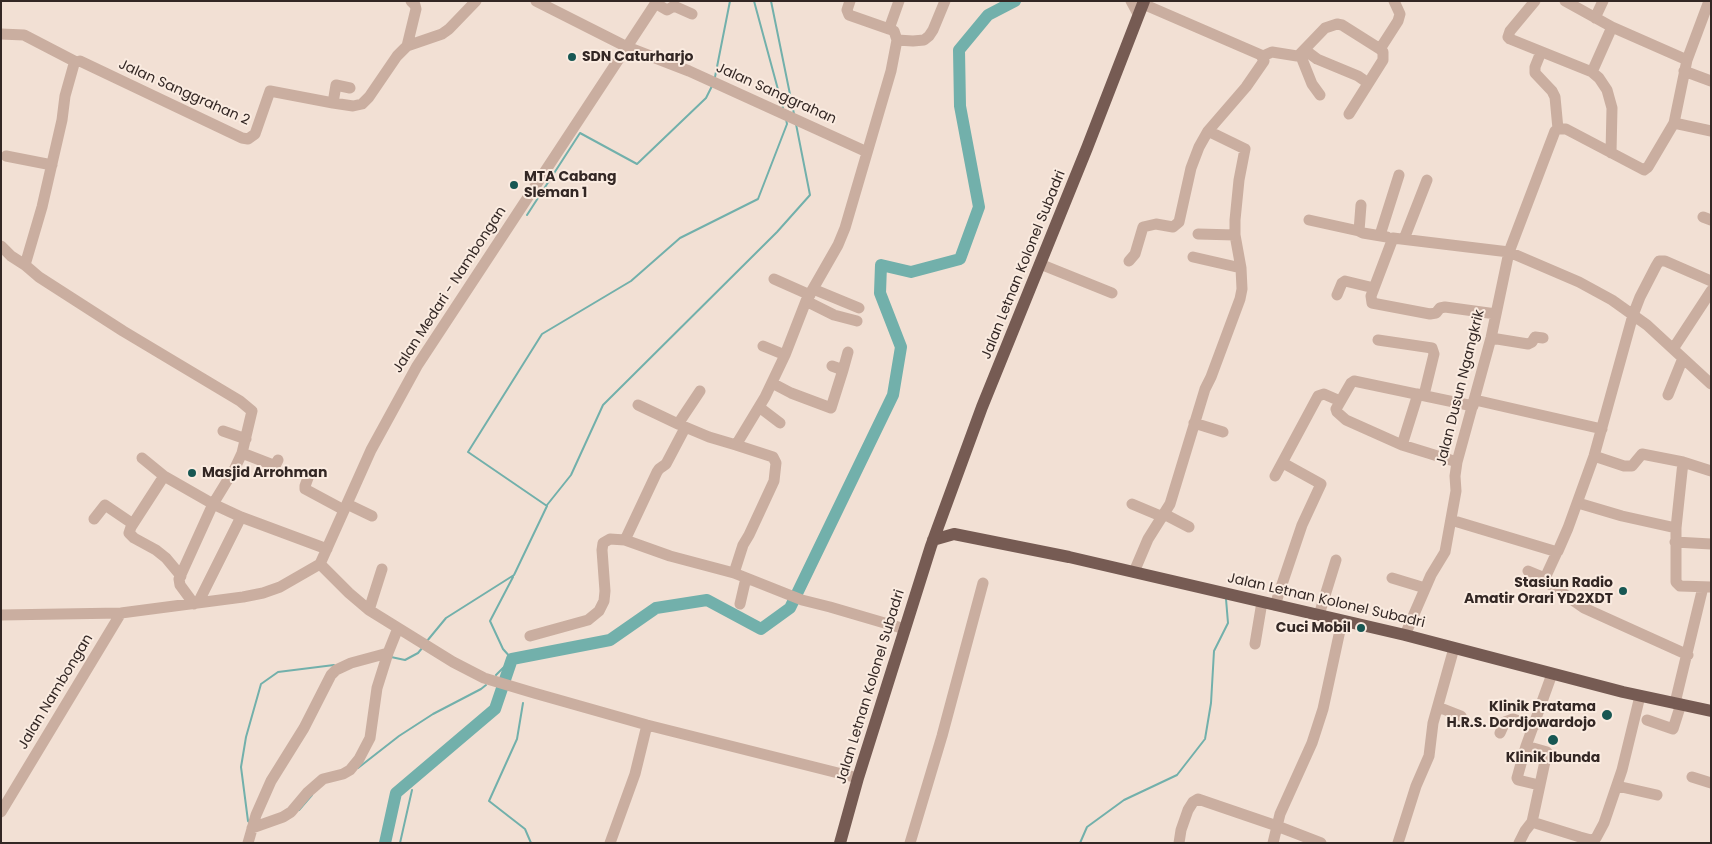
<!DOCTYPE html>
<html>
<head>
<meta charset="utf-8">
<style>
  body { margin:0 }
  #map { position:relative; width:1712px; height:844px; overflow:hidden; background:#f2e0d4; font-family:Poppins,sans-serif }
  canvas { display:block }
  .frame { position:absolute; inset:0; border:2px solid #332724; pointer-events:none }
</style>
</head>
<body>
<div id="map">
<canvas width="1712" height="844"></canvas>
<div class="frame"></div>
</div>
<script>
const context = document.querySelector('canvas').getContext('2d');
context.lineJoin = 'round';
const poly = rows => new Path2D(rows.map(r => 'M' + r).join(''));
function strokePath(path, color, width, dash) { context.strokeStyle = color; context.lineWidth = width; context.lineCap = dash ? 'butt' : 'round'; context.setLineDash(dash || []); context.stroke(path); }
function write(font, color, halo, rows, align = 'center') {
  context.font = font + ' Poppins,sans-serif'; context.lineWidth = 4; context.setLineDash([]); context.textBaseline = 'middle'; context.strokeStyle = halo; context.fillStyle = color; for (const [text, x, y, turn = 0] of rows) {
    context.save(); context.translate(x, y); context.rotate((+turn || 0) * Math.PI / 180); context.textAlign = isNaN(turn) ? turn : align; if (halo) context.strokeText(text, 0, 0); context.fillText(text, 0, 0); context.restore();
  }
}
strokePath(poly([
  [754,1,783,108],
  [771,1,794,114],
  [715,77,730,1],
  [527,215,580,133,637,164,706,98,712,86],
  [547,505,571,475,603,405,777,232,810,195,796,124],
  [427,641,446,618,514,575,547,506,468,452,542,334,631,281,680,238,758,199,787,124,786,119],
  [391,657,405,660,418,653,423,647],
  [496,675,512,659,503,649,490,621,513,577],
  [523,703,517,739,489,801,525,829,531,843],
  [358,768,399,736,433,714,481,689,486,685],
  [299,810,312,795],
  [250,823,248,821,241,767,246,737,261,684,278,672,334,665],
  [400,843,412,790],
  [1080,843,1087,827,1124,800,1177,775,1205,739,1211,703,1214,651,1228,623,1226,599]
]), '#72b0ab', 2);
strokePath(poly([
  [385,843,396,793,495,709,512,659,610,640,656,608,707,600,761,629,790,608,893,395,901,347,880,293,881,265,911,272,960,259,979,207,960,106,959,50,988,15,1015,1]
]), '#72b0ab', 12);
strokePath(poly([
  [536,1,627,47,689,71,867,152],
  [850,1,847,10,849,15,889,29],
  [1131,1,1138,14],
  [1535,1,1510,31,1508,37,1510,39,1592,72],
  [1565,1,1612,27,1687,60],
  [1709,1,1687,60,1674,123,1711,131],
  [655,3,667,10,674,6,692,14],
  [1595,18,1603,1],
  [1,34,24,35,76,62],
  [897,40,913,41,924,40,929,36,933,30,945,1],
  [407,46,416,9,415,5,411,1],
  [1305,50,1317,59,1358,76,1368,83],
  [1541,52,1535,67,1535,73,1552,91,1555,97,1558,129],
  [1300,54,1312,84,1320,95],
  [1263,56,1272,52,1297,56,1300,54,1325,28,1337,24,1342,25,1380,49,1398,21,1400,14,1394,1],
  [1684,71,1711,81],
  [333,103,336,85,350,88],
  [1349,114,1383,60,1383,52,1380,49],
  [1611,153,1612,108,1607,90,1599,78,1592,72,1612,27],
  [6,156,52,165],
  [1361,205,1359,231,1363,233,1387,237],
  [1703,217,1711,220],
  [1309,220,1359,231],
  [1198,234,1235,235],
  [1380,235,1399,175],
  [1404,239,1427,180],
  [1,246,11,256,25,265,39,277,123,331,240,401,252,411,242,453,235,468,213,504,179,579,180,585,194,604],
  [1193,257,1241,268],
  [1129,261,1135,254,1143,227,1156,224,1173,227,1179,222,1191,168,1199,147,1208,131],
  [1040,264,1112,293],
  [25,265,42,207,62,120,65,96,74,64,76,62,80,61,242,138,248,139,255,134,270,91,333,103,353,106,362,104,369,97,397,56,407,46,442,34,449,29,476,1],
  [774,279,810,295],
  [813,289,859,308],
  [1337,295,1342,283,1345,281,1374,288],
  [806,301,834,315,857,321],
  [1496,314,1445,307,1440,308,1436,313,1430,314,1372,303,1371,296,1393,238,1509,252,1579,282,1612,300,1647,325,1711,384],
  [1491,338,1528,344,1532,342,1535,337,1543,338],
  [1378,340,1432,348,1434,354,1424,395],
  [763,346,785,355],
  [1673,349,1711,291],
  [843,370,848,352],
  [772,383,791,393,831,408,843,370,832,366],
  [700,391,678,424,709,437,736,445],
  [1668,395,1683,358],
  [1475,400,1602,429],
  [638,405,678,424],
  [759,407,780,423],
  [1194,423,1223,432],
  [685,428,666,464,659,469,657,472,625,540,670,556,734,573,802,600,830,607,905,629],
  [223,431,246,439],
  [1402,445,1418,394],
  [242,453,273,465,276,464,278,460],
  [1594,456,1624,466,1632,466,1642,454,1683,462,1711,471],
  [142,458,164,476,213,504,241,517,198,603],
  [1457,462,1402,445,1346,420,1337,412,1336,409,1351,383,1354,381,1473,406],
  [1683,462,1676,528,1676,582,1680,586,1711,587],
  [309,475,305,486,305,489,344,510],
  [164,476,131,527,129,533,134,538,156,550,166,558,181,576],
  [1275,476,1318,396,1324,394,1340,401],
  [1578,503,1622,516,1676,528],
  [347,504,372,516],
  [1132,504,1163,517],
  [1164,514,1189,527],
  [241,517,327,549],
  [94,519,105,505,133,524],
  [1451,520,1554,551,1558,551,1568,528,1594,456,1633,315,1640,297,1656,266,1659,261,1665,261,1711,281],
  [1675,542,1711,544],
  [1557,552,1545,578,1551,585,1584,608,1688,655],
  [320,564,371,450,417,366,657,1],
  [320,564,349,593,369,610,453,662,484,678,534,693,647,725,858,778],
  [1528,571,1545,578],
  [1134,572,1148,539,1170,504,1205,389,1211,377,1240,299,1242,289,1241,268,1235,235,1235,220,1239,180,1245,149,1208,131,1246,87,1264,61,1261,55,1143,4],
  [734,573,743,545,749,535,774,481,776,463,773,457,736,445,765,397,785,355,806,301,838,245,845,228,891,71,897,40,894,31,889,29,899,1],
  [1392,578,1425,588],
  [740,604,746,578],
  [1275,605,1302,525,1321,484,1283,463],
  [369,610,382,569],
  [1,615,121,613,243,597,263,593,280,587,320,564],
  [1319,615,1336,560],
  [1405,635,1431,575,1445,552,1456,491,1455,476,1457,462,1491,338,1509,252,1555,131,1558,129,1566,129,1644,170,1648,167,1674,123],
  [530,636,588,620,599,611,604,601,605,591,602,550,603,543,610,539,625,540],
  [1255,644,1262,602],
  [1552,674,1526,746,1547,752,1532,822,1580,837,1591,840,1596,838,1604,823,1622,770,1640,696],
  [1675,703,1703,587],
  [1438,707,1461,716],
  [1647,720,1673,729,1681,704],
  [1500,733,1505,722,1513,719,1534,726],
  [1526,746,1517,778,1518,780,1539,785],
  [1692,777,1711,783],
  [1617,786,1657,795],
  [1,812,121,613],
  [252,828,283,817,291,812,307,793,323,779,343,774,350,770,359,759,370,738,377,688,388,653],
  [248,843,256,815,271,781,304,728,331,675,336,670,351,663,388,653,398,628],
  [610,843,635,774,647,725],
  [910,843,942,736,983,583],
  [1179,843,1181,830,1188,810,1193,802,1198,799,1277,826,1321,843],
  [1273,843,1280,814,1312,743,1323,709,1342,621],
  [1398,843,1416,786,1429,756,1433,723,1454,648],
  [1519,843,1525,831,1532,822]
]), '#caaea0', 11);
strokePath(poly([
  [933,540,954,534,1069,557,1405,635,1623,692,1711,711],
  [840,843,858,778,931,546,982,407,1087,148,1144,1]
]), '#765b53', 12);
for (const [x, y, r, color] of [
  [572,57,5,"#175753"],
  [514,185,5,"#175753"],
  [192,473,5,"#175753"],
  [1623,591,5,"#175753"],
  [1361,628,5,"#175753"],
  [1607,715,6,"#175753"],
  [1553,740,6,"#175753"]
]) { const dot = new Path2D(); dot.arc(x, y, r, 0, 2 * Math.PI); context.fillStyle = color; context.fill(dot); strokePath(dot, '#faebe0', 2); }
write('bold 14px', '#332724', '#faebe0', [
  ["SDN Caturharjo",582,57],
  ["MTA Cabang",524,177],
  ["Sleman 1",524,193],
  ["Masjid Arrohman",202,473],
  ["Stasiun Radio",1613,583,"right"],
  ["Amatir Orari YD2XDT",1613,599,"right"],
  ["Cuci Mobil",1351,628,"right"],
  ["Klinik Pratama",1596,707,"right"],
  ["H.R.S. Dordjowardojo",1596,723,"right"],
  ["Klinik Ibunda",1553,758,"center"]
], 'left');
write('14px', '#332724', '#faebe0', [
  ["Jalan Sanggrahan 2",184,93,24],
  ["Jalan Sanggrahan",776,94,24],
  ["Jalan Letnan Kolonel Subadri",1024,265,-68],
  ["Jalan Medari - Nambongan",450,290,-57],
  ["Jalan Dusun Ngangkrik",1461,388,-76],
  ["Jalan Letnan Kolonel Subadri",1326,601,13],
  ["Jalan Letnan Kolonel Subadri",871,687,-73],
  ["Jalan Nambongan",56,692,-59]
]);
</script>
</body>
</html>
